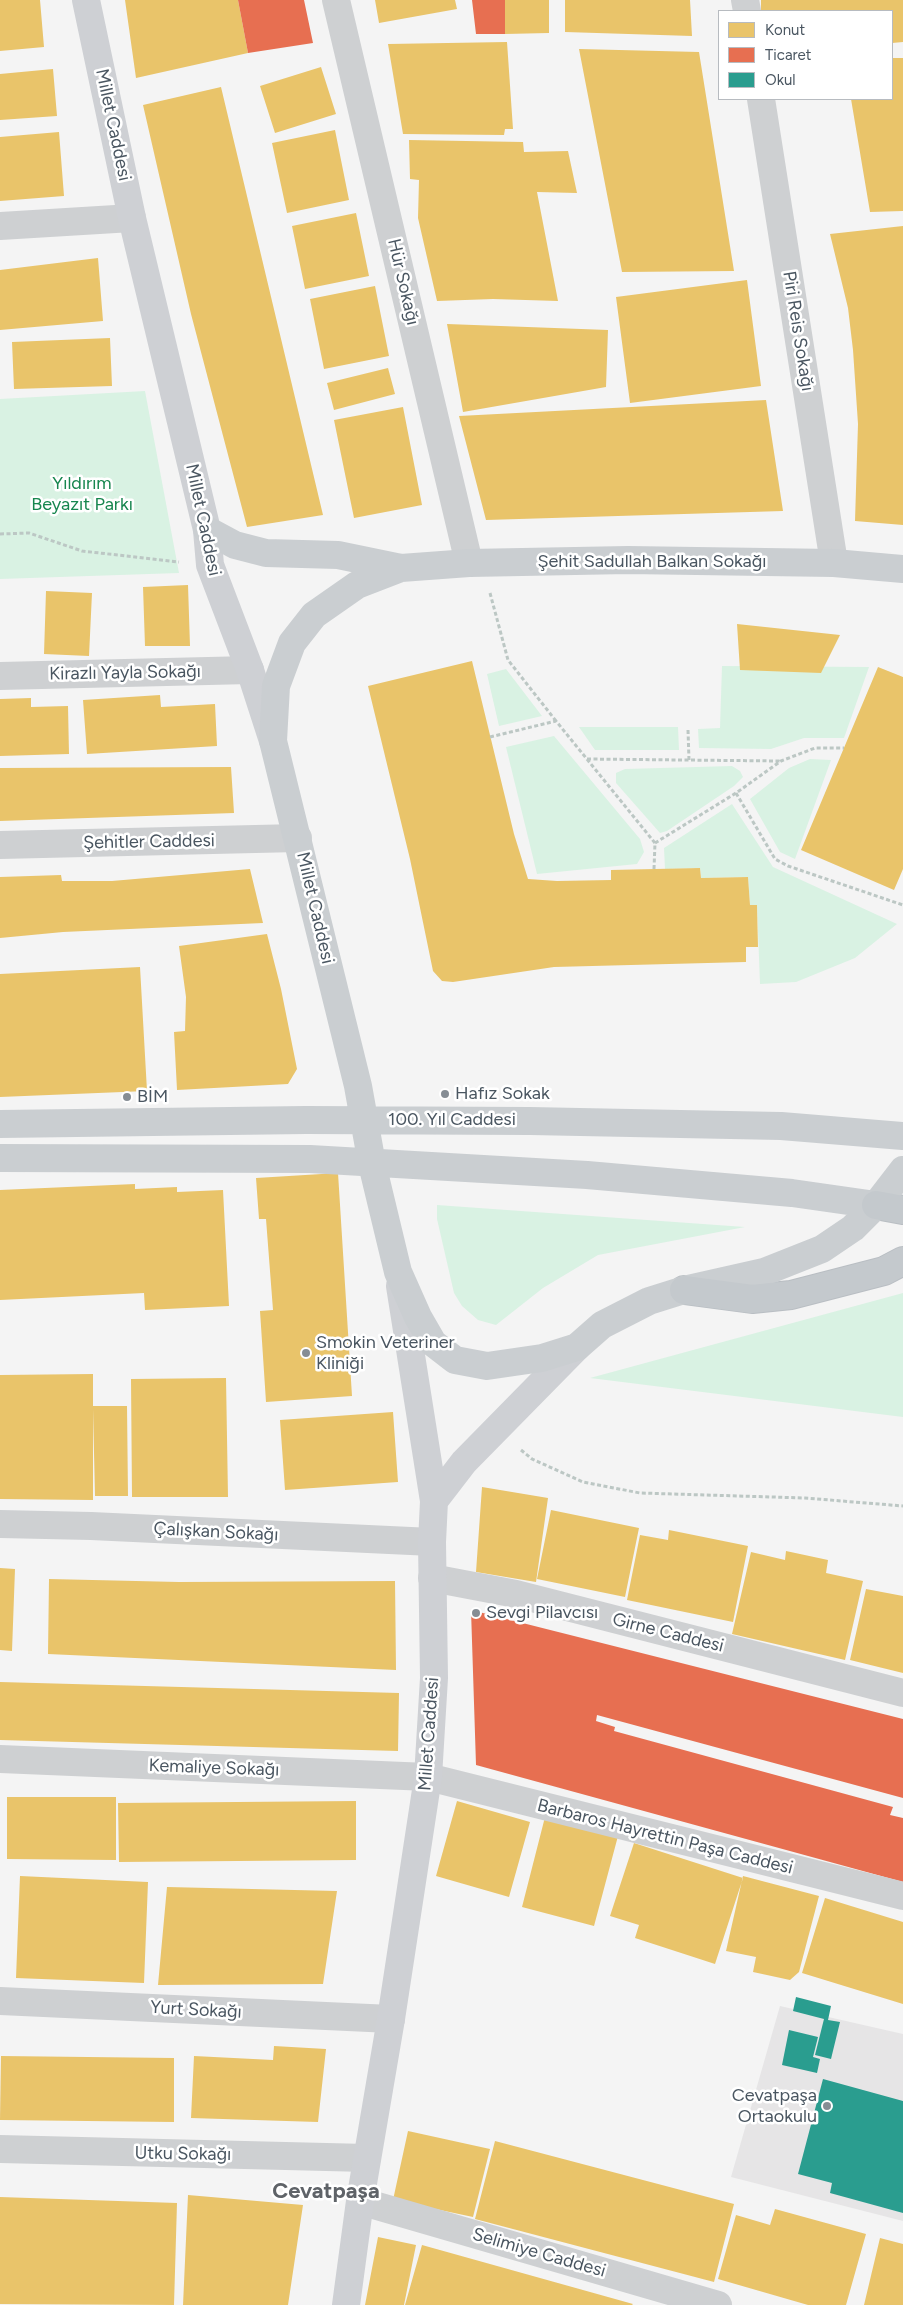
<!DOCTYPE html>
<html>
<head>
<meta charset="utf-8">
<style>
  body { margin:0 }
  #map { position:relative; width:903px; height:2305px; overflow:hidden; background:#f4f4f4; font-family:Figtree,sans-serif }
  canvas { display:block }
  .legend { position:absolute; left:718px; top:10px; width:175px; height:90px; box-sizing:border-box; background:#fff; border:1px solid #b7bbc0; margin:0; padding:6px 9px; list-style:none; font-size:15px; color:#4a5661 }
  .legend li { display:flex; align-items:center; gap:10px; height:25px }
  .legend b { width:25px; border:1px solid #b7bbc0 }
</style>
</head>
<body>
<div id="map">
<canvas width="903" height="2305"></canvas>
<ul class="legend">
<li><b style="height:14px;background:#e9c46a"></b>Konut</li>
<li><b style="height:14px;background:#e76f51"></b>Ticaret</li>
<li><b style="height:14px;background:#2a9d8f"></b>Okul</li>
</ul>
</div>
<script>
const context = document.querySelector('canvas').getContext('2d');
context.lineJoin = 'round';
function fillPath(path, color) { context.fillStyle = color; context.fill(path, 'evenodd'); }
const poly = rows => new Path2D(rows.map(r => 'M' + r).join(''));
function strokePath(path, color, width, dash) { context.strokeStyle = color; context.lineWidth = width; context.lineCap = dash ? 'butt' : 'round'; context.setLineDash(dash || []); context.stroke(path); }
function write(font, color, halo, rows, align = 'center') {
  context.font = font + ' Figtree,sans-serif'; context.lineWidth = 5; context.setLineDash([]); context.textBaseline = 'middle'; context.strokeStyle = halo; context.fillStyle = color; for (const [text, x, y, turn = 0] of rows) {
    context.save(); context.translate(x, y); context.rotate((+turn || 0) * Math.PI / 180); context.textAlign = isNaN(turn) ? turn : align; if (halo) context.strokeText(text, 0, 0); context.fillText(text, 0, 0); context.restore();
  }
}
fillPath(poly([
  [780,2006,903,2034,903,2221,731,2177]
]), '#e6e5e6');
fillPath(poly([
  [145,391,179,573,0,579,0,399],
  [722,666,869,667,844,738,804,738,771,749,699,748,698,729,720,728],
  [506,669,542,716,499,726,487,674],
  [579,727,678,727,679,750,595,750],
  [554,736,640,839,644,852,637,864,537,874,506,747],
  [810,759,831,760,795,859,780,852,750,799,789,768],
  [732,766,740,771,743,777,734,786,667,831,660,833,616,783,616,773,625,769],
  [732,804,773,867,897,924,855,958,796,982,760,984,757,905,750,905,748,877,701,878,700,868,665,869,664,848],
  [437,1205,745,1227,598,1255,543,1288,496,1325,478,1320,462,1306,454,1293,437,1219],
  [903,1293,903,1417,590,1378]
]), '#d9f2e3');
fillPath(poly([
  [0,0,40,0,44,47,0,51],
  [125,0,238,0,248,53,136,78],
  [375,0,455,0,457,9,379,23],
  [505,0,549,0,549,33,505,34],
  [565,0,690,0,692,36,565,32],
  [761,0,903,0,903,42,892,43,892,11,761,11],
  [507,42,513,129,505,129,504,135,403,134,388,44],
  [579,49,699,52,734,271,622,272],
  [892,58,903,58,903,211,870,212,851,99,892,99],
  [321,67,336,114,275,133,260,86],
  [53,69,57,116,0,120,0,74],
  [221,87,323,515,247,527,191,314,143,105],
  [335,130,349,200,287,213,272,143],
  [59,132,64,196,0,201,0,137],
  [409,140,523,142,524,152,568,151,577,193,537,192,558,301,493,299,437,301,418,218,419,180,410,179],
  [356,213,369,276,305,289,292,226],
  [903,226,903,525,855,521,858,424,853,350,848,308,830,234],
  [98,258,103,321,0,330,0,270],
  [747,280,761,386,630,403,616,297],
  [375,286,389,356,324,369,310,299],
  [447,324,608,330,606,387,463,412],
  [110,338,112,386,14,389,12,342],
  [388,368,395,394,334,410,327,383],
  [766,400,783,511,486,520,459,416],
  [403,407,422,505,354,518,334,420],
  [188,585,190,646,145,646,143,587],
  [46,591,92,593,89,656,44,654],
  [737,624,840,635,821,673,740,670],
  [472,661,514,834,528,879,557,881,611,880,611,870,700,868,701,878,748,877,750,905,757,905,758,947,746,947,746,962,554,967,453,982,442,981,433,971,410,859,368,686],
  [878,667,903,677,903,869,894,890,801,850],
  [160,695,161,707,215,704,217,746,87,754,83,700],
  [31,698,31,707,68,706,69,754,0,756,0,699],
  [231,767,234,813,0,821,0,768],
  [250,869,263,923,63,932,0,938,0,877,61,875,62,881,112,881],
  [267,934,281,989,297,1069,288,1084,177,1090,174,1032,185,1031,186,997,179,946],
  [140,967,147,1091,0,1097,0,974],
  [338,1173,352,1396,266,1402,260,1311,273,1310,266,1219,259,1219,256,1178],
  [135,1184,135,1189,177,1187,177,1192,223,1190,229,1306,145,1310,144,1293,0,1300,0,1190],
  [93,1374,93,1406,127,1406,128,1496,95,1496,93,1409,93,1500,0,1499,0,1375],
  [226,1378,228,1497,132,1497,131,1379],
  [393,1412,398,1482,285,1490,280,1420],
  [482,1487,548,1498,536,1582,476,1572],
  [551,1510,639,1528,625,1597,537,1579],
  [669,1530,748,1546,733,1622,627,1600,640,1535,668,1540],
  [786,1551,828,1560,826,1573,863,1581,845,1660,732,1634,751,1552,785,1560],
  [0,1568,15,1569,12,1651,0,1650],
  [49,1579,179,1582,395,1581,396,1670,48,1654],
  [866,1589,903,1596,903,1673,850,1660],
  [0,1682,399,1693,398,1751,0,1740],
  [7,1797,116,1797,116,1860,7,1859],
  [356,1801,356,1860,119,1862,118,1803],
  [457,1801,530,1822,509,1897,436,1876],
  [545,1817,618,1836,594,1926,522,1907],
  [634,1843,743,1878,715,1964,635,1938,639,1925,610,1916],
  [20,1876,148,1882,144,1983,16,1978],
  [743,1876,819,1896,799,1972,790,1980,753,1972,756,1957,726,1951],
  [167,1887,337,1891,323,1984,158,1985],
  [825,1898,903,1922,903,2004,802,1973],
  [274,2046,326,2049,318,2122,191,2118,194,2056,273,2060],
  [1,2056,174,2058,174,2122,0,2120],
  [408,2131,490,2149,473,2217,393,2200],
  [495,2141,734,2204,714,2282,475,2219],
  [188,2195,303,2205,288,2305,183,2305],
  [0,2197,177,2203,174,2305,0,2304],
  [775,2209,866,2234,846,2305,808,2305,718,2279,736,2215,770,2225],
  [378,2237,416,2245,404,2305,365,2305],
  [880,2238,903,2244,903,2305,864,2305],
  [422,2245,633,2304,632,2305,405,2305]
]), '#e9c46a');
fillPath(poly([
  [238,0,304,0,313,43,248,53],
  [472,0,505,0,505,34,476,34],
  [471,1610,903,1719,903,1798,597,1715,596,1721,615,1727,614,1731,893,1807,890,1815,903,1818,903,1882,476,1765]
]), '#e76f51');
fillPath(poly([
  [796,1997,831,2006,828,2020,840,2022,831,2059,815,2055,824,2019,793,2011],
  [789,2030,818,2037,813,2057,820,2059,817,2073,782,2065],
  [823,2079,903,2101,903,2213,830,2193,832,2183,798,2174]
]), '#2a9d8f');
const trunk = poly([
  [876,1205,903,1210],
  [684,1290,752,1299,791,1295,884,1271,903,1261]
]);
strokePath(trunk, '#b9bec3', 30);
strokePath(poly([
  [0,534,29,533,82,551,179,562],
  [490,593,508,660,556,721],
  [688,730,689,760],
  [490,737,556,721,655,843],
  [587,759,780,761],
  [736,793,775,859,788,866,903,905],
  [654,869,655,843,736,793,781,761,815,748,844,748],
  [521,1450,532,1459,583,1482,640,1493,805,1498,903,1506]
]), '#bcc7c4', 3, [4, 2.5]);
strokePath(poly([
  [336,0,469,563],
  [745,0,747,11],
  [761,99,834,563],
  [0,226,132,218],
  [0,676,250,670],
  [0,845,298,838],
  [0,1524,91,1526,432,1542],
  [432,1578,516,1594,903,1693],
  [0,1759,428,1777,903,1896],
  [0,2001,391,2019],
  [0,2149,367,2158],
  [360,2201,718,2305]
]), '#ced0d2', 28);
strokePath(poly([
  [86,0,132,218,207,530,210,565,250,670,273,741],
  [434,1501,464,1462,577,1347],
  [346,2305,360,2201,391,2019,428,1777,434,1678,432,1542,434,1501,400,1286]
]), '#ced0d4', 28);
strokePath(poly([
  [207,530,235,545,266,553,338,555,401,568,469,563,628,560,834,563,903,569],
  [401,568,357,585,314,615,292,643,276,686,273,741,358,1086,372,1164,398,1272,418,1317,433,1343,455,1360,487,1366,542,1358,577,1347,602,1325,649,1301,684,1290,764,1272,822,1249,853,1228,876,1205,903,1170],
  [0,1124,306,1120,530,1121,781,1126,903,1136],
  [0,1158,310,1159,587,1175,792,1193,876,1205]
]), '#caced1', 28);
strokePath(trunk, '#c4c9cd', 28);
for (const [x, y, r, color] of [
  [445,1094,5,"#868d94"],
  [127,1097,5,"#868d94"],
  [306,1353,5,"#868d94"],
  [476,1613,5,"#868d94"],
  [827,2106,5,"#868d94"]
]) { const dot = new Path2D(); dot.arc(x, y, r, 0, 2 * Math.PI); context.fillStyle = color; context.fill(dot); strokePath(dot, '#fff', 2); }
write('18px', '#4a5661', '#fff', [
  ["Millet Caddesi",113,125,78],
  ["Hür Sokağı",403,282,77],
  ["Piri Reis Sokağı",798,331,81],
  ["Millet Caddesi",203,520,78],
  ["Şehit Sadullah Balkan Sokağı",652,562],
  ["Kirazlı Yayla Sokağı",125,673,-1],
  ["Şehitler Caddesi",149,842,-1],
  ["Millet Caddesi",315,908,77],
  ["100. Yıl Caddesi",452,1120],
  ["Çalışkan Sokağı",216,1532,3],
  ["Girne Caddesi",668,1633,14],
  ["Millet Caddesi",429,1734,-86],
  ["Kemaliye Sokağı",214,1768,2],
  ["Barbaros Hayrettin Paşa Caddesi",665,1837,14],
  ["Yurt Sokağı",196,2010,3],
  ["Utku Sokağı",183,2154,1],
  ["Selimiye Caddesi",539,2253,16]
]);
write('18px', '#17864f', '#fff', [
  ["Yıldırım",82,484],
  ["Beyazıt Parkı",82,505]
]);
write('18px', '#4a5661', '#fff', [
  ["Hafız Sokak",455,1094],
  ["BİM",137,1097],
  ["Smokin Veteriner",316,1343],
  ["Kliniği",316,1364],
  ["Sevgi Pilavcısı",486,1613],
  ["Cevatpaşa",817,2096,"right"],
  ["Ortaokulu",817,2117,"right"]
], 'left');
write('bold 22px', '#5f6368', '#fff', [
  ["Cevatpaşa",326,2192]
]);
</script>
</body>
</html>
